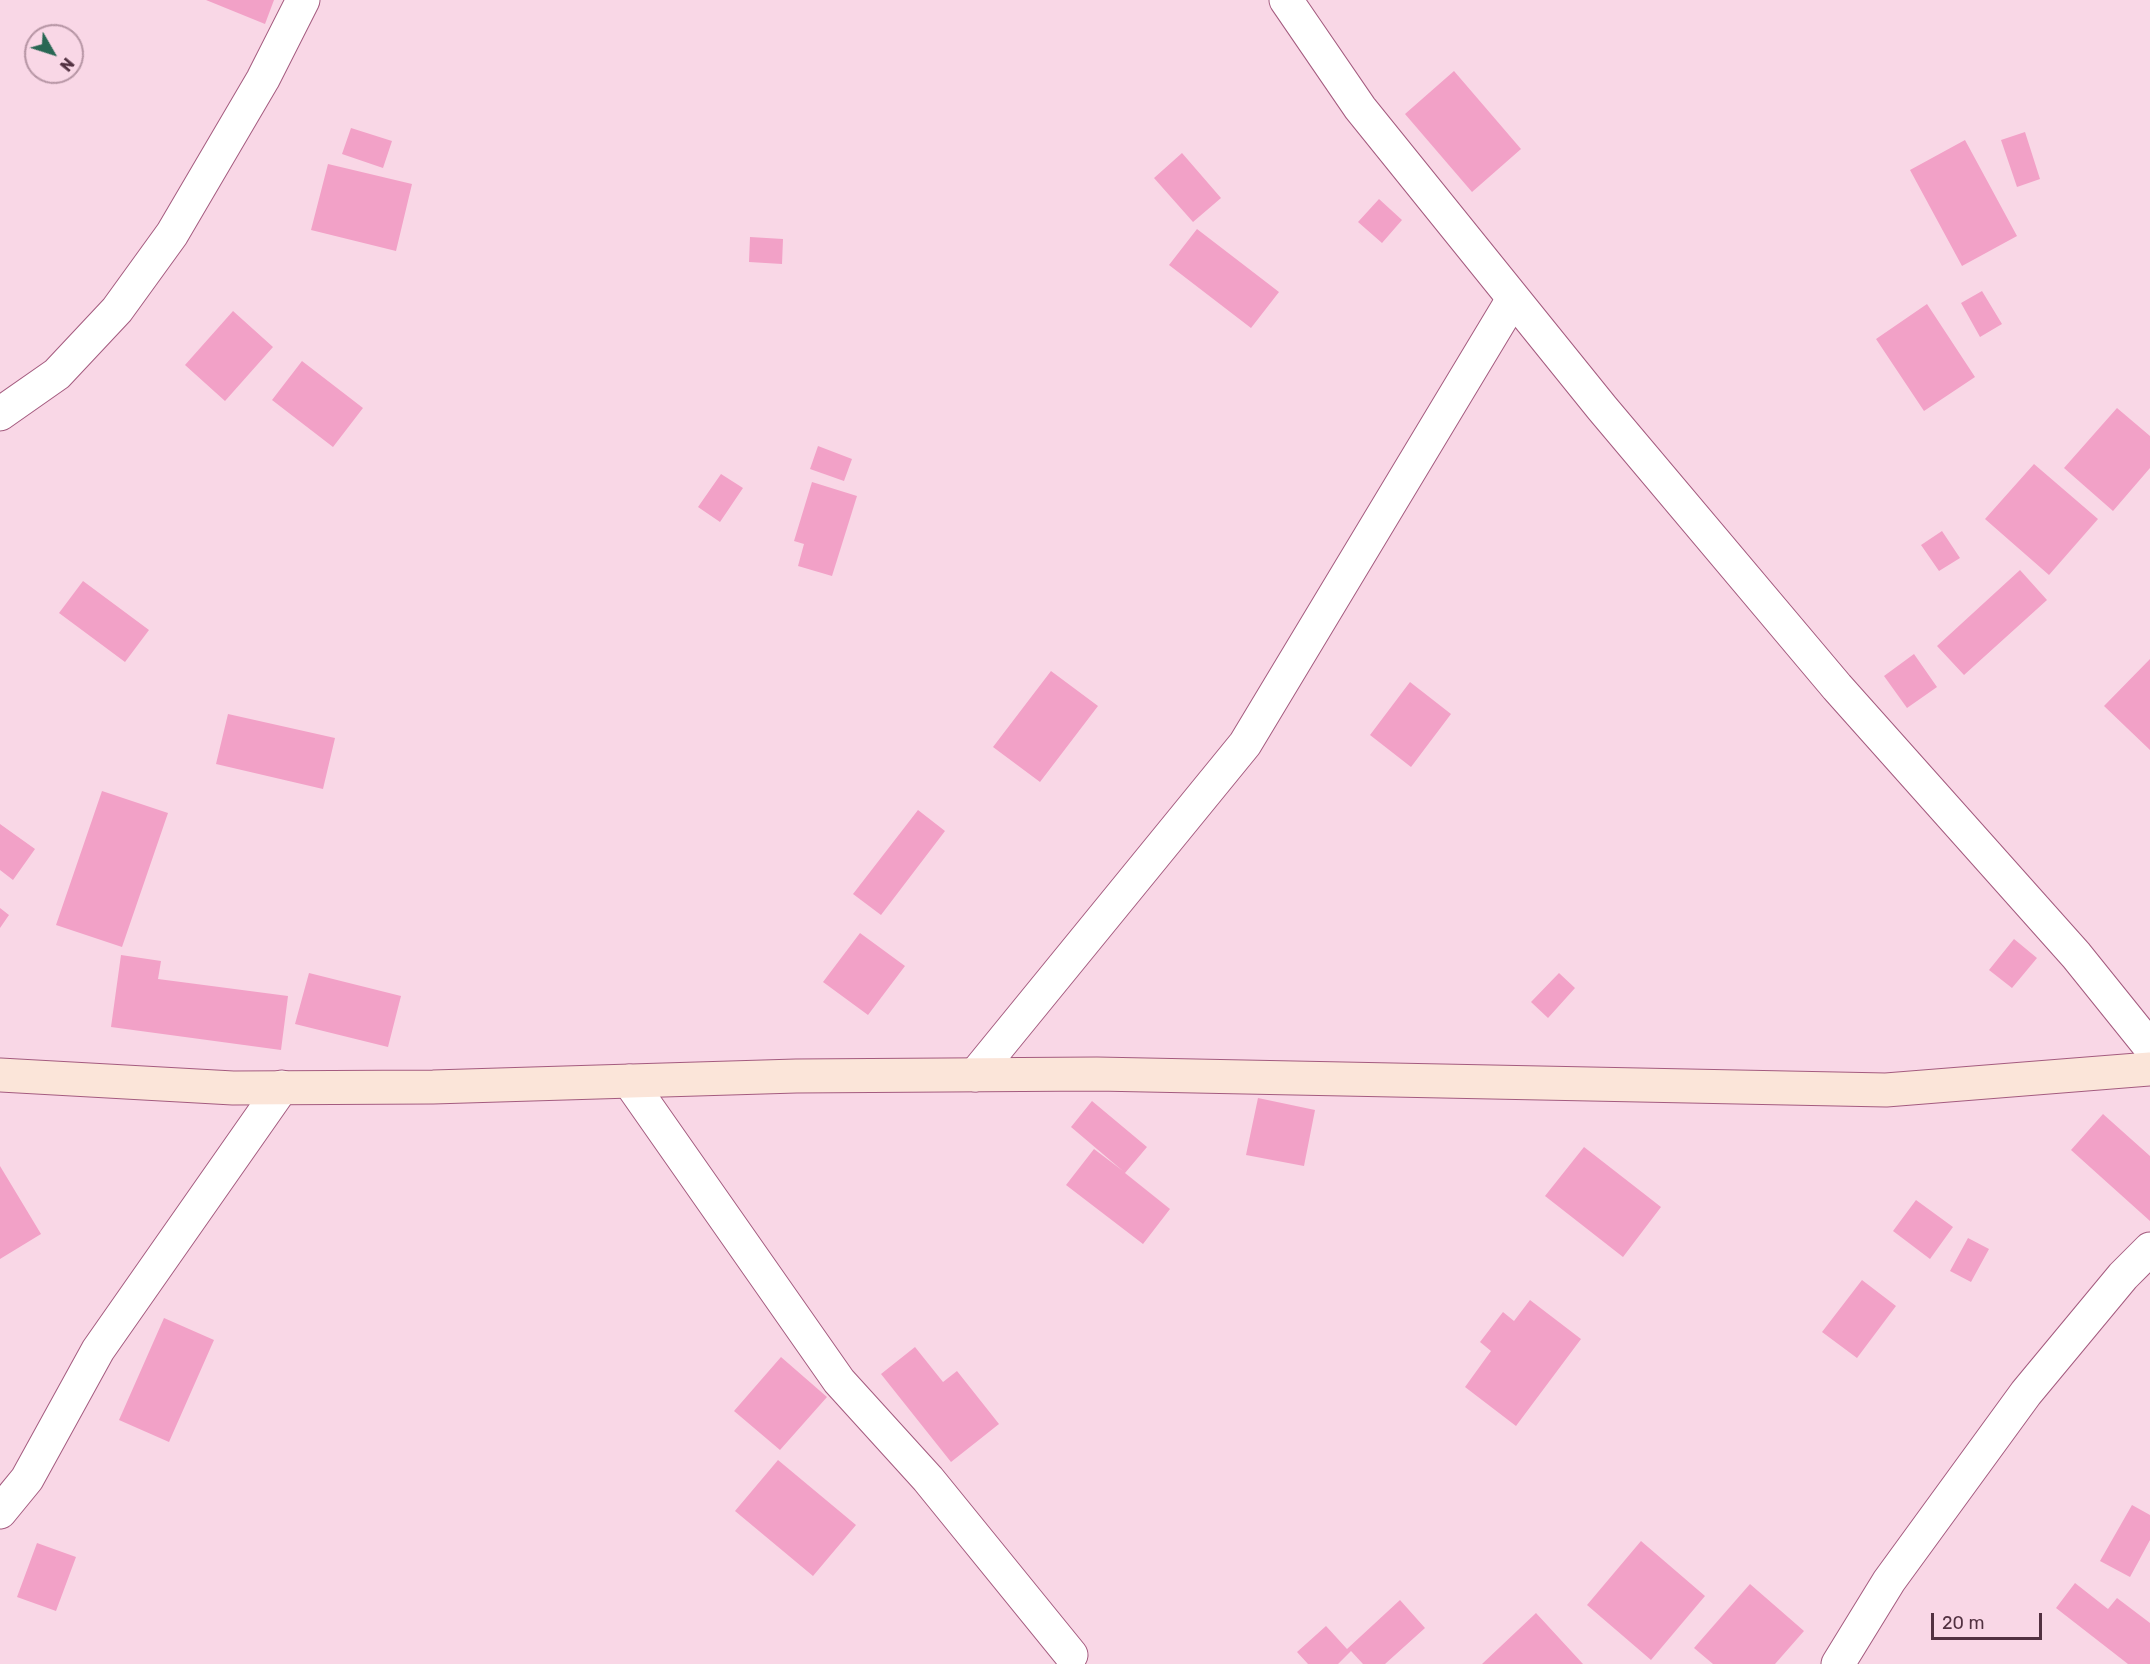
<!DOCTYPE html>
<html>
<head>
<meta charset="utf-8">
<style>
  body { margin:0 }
  #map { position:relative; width:2150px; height:1664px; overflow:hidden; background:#f9d7e6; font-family:Rubik,sans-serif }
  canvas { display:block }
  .north { position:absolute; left:24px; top:24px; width:60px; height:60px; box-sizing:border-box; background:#f9d7e6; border:2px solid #b695a4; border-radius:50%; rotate:129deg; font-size:16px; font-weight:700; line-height:24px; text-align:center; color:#523141 }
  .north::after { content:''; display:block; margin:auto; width:21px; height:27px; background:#296754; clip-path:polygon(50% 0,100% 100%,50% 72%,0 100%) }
  .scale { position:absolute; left:1931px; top:1613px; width:111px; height:27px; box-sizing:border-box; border:3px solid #523141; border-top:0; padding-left:8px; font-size:18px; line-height:21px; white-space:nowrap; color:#523141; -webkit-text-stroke:4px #f9d7e6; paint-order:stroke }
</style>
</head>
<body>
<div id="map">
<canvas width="2150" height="1664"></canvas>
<div class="north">N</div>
<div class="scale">20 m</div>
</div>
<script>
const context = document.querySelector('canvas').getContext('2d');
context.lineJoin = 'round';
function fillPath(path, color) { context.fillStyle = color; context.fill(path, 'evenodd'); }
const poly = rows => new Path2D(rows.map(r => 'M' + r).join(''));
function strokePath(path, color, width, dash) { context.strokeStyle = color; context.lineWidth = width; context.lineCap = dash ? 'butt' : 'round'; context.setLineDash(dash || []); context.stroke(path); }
fillPath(poly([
  [206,0,274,0,265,24],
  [1454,71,1521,149,1472,192,1405,114],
  [351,128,392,141,383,168,342,154],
  [2025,132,2040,179,2017,187,2001,140],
  [1965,140,2017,236,1962,266,1910,170],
  [1182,153,1221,198,1193,222,1154,178],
  [328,164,412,184,396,251,311,230],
  [1379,199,1402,220,1382,243,1358,222],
  [1197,229,1279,292,1251,328,1169,265],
  [750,237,783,239,782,264,749,262],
  [1982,291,2002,324,1980,337,1961,303],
  [1927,304,1975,377,1924,411,1876,339],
  [233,311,273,347,225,401,185,365],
  [302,361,363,408,333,447,272,400],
  [2117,408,2150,436,2150,468,2113,511,2064,468],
  [818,446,852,459,844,481,810,469],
  [2034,464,2098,519,2049,575,1985,519],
  [721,474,743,488,720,522,698,507],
  [812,482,857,496,832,576,798,566,804,544,794,541],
  [1942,531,1960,558,1939,571,1921,545],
  [2020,570,2047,600,1964,675,1937,646],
  [83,581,149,630,125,662,59,613],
  [1914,654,1937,687,1907,708,1884,676],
  [2150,659,2150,750,2104,706],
  [1051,671,1098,706,1040,782,993,747],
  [1410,682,1451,714,1411,767,1370,735],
  [228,714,335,738,323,789,216,764],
  [102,791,168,813,122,947,56,925],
  [918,810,945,831,881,915,853,894],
  [0,824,35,849,13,880,0,870],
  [0,908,9,915,0,928],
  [860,933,905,966,868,1015,823,982],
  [2014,939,2037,958,2012,988,1989,970],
  [121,955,161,961,158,979,288,996,281,1050,111,1027],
  [309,973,401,996,388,1047,295,1024],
  [1559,973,1575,988,1548,1018,1531,1002],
  [1258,1098,1315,1110,1304,1166,1246,1155],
  [1092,1101,1147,1147,1125,1173,1170,1209,1143,1244,1066,1185,1094,1149,1123,1171,1071,1127],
  [2103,1114,2150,1156,2150,1221,2071,1150],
  [1584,1147,1661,1207,1623,1257,1545,1196],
  [0,1166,41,1234,0,1259],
  [1916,1200,1953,1227,1930,1259,1893,1231],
  [1968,1238,1989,1249,1971,1282,1950,1271],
  [1862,1280,1896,1306,1857,1358,1822,1332],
  [1530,1300,1581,1339,1516,1426,1465,1387,1491,1351,1480,1342,1503,1312,1514,1321],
  [164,1318,214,1340,169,1442,119,1420],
  [915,1347,943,1382,957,1371,999,1424,951,1462,881,1374],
  [781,1357,827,1397,780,1450,734,1411],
  [778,1460,856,1525,813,1576,735,1511],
  [2132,1505,2150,1515,2150,1540,2130,1577,2100,1561],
  [1641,1541,1705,1596,1651,1660,1587,1605],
  [37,1543,76,1557,56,1611,17,1597],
  [2075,1583,2108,1609,2117,1598,2150,1623,2150,1664,2128,1664,2056,1608],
  [1750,1584,1804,1631,1775,1664,1713,1664,1694,1648],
  [1400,1600,1425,1628,1385,1664,1363,1664,1351,1651,1338,1664,1308,1664,1297,1652,1326,1626,1347,1649],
  [1536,1613,1583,1664,1482,1664]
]), '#f2a1c7');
const minor = poly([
  [0,414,57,374,117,310,172,234,263,79,303,0],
  [975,1075,1245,744,1513,299],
  [629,1081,839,1381,928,1479,1071,1655],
  [0,1512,27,1479,98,1350,282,1087],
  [1838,1664,1889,1581,2026,1393,2123,1276,2150,1249]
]);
const tertiary = poly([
  [1286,0,1360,108,1602,408,1837,687,2076,955,2150,1047]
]);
const secondary = poly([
  [0,1075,233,1088,433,1087,796,1076,1097,1074,1886,1090,2150,1069]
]);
strokePath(minor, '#a45b7f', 35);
strokePath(tertiary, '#a45b7f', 35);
strokePath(secondary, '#a45b7f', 35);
strokePath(minor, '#fff', 33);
strokePath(tertiary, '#fff', 33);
strokePath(secondary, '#fbe5d9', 33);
</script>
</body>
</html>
